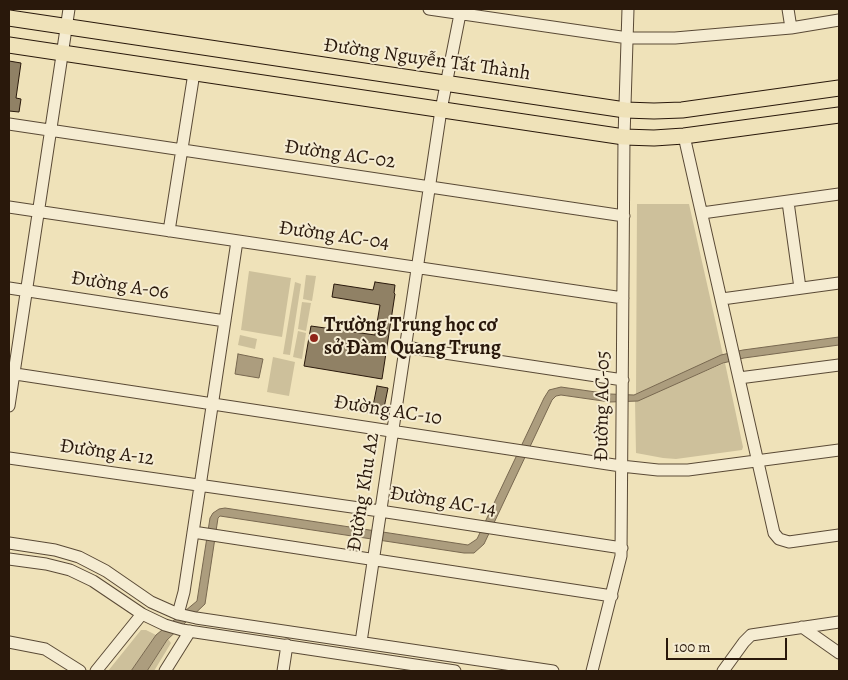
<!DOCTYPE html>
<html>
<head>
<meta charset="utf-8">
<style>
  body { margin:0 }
  #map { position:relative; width:848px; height:680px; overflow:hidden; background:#efe2b9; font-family:Alegreya,serif }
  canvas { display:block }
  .frame { position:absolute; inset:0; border:10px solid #29180b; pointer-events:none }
  .scale { position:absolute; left:666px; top:638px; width:121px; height:22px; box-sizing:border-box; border:2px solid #29180b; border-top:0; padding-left:6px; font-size:15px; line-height:18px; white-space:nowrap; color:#29180b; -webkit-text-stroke:4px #f5ecd2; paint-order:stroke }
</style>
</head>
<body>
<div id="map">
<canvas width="848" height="680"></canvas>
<div class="frame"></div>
<div class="scale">100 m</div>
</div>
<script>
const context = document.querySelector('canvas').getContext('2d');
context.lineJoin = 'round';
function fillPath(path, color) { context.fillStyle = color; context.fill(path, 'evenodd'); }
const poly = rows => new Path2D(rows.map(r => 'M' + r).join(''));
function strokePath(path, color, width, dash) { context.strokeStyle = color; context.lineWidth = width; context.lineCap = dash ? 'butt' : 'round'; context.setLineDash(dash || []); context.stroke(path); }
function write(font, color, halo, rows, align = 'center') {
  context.font = font + ' Alegreya,serif'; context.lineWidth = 4; context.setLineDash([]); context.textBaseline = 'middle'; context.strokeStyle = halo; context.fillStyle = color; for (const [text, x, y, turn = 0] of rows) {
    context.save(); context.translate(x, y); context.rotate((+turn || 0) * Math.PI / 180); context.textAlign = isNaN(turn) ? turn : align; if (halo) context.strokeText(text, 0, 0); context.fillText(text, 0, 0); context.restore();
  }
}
fillPath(poly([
  [637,204,689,204,723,355,636,394],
  [249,271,291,278,282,337,241,330],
  [306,275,316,276,312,301,303,299],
  [295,282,301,284,290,355,283,354],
  [302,302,311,303,306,331,298,329],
  [298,331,306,333,302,359,293,357],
  [240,335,257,339,255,349,238,345],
  [273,357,295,362,289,396,267,392],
  [725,363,743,447,742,450,676,459,663,458,636,453,635,401],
  [141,630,146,630,156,635,131,671,108,671],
  [168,639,171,643,154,671,147,671]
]), '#cdc09b');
const water = poly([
  [839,337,839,345,744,358,723,363,638,401,610,402,561,395,556,396,552,400,484,544,474,553,464,553,220,516,218,518,205,604,167,640,147,671,131,671,156,635,197,601,210,518,213,513,219,509,225,508,468,545,477,539,544,398,549,390,561,387,610,394,634,395,721,355,743,350,839,337],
  [238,354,263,359,259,378,235,374,238,354]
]);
fillPath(water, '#ac9d7e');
strokePath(water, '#786850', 1);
const building = poly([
  [9,61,21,63,16,98,21,99,19,112,9,111,9,61],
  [375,282,395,285,394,293,395,294,382,379,304,366,311,326,375,335,380,305,332,297,334,284,373,290,375,282],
  [377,386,388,388,384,408,373,406,377,386],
  [349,403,378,408,377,414,348,410,349,403]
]);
fillPath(building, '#908165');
strokePath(building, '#29180b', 1);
const minor = poly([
  [429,9,628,38,675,38,791,28,839,20],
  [788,9,791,28],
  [9,124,624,216],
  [684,136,774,533,779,539,789,542,839,535],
  [788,202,800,288],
  [9,207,623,298],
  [702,213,839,194],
  [169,231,194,73],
  [9,288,225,321],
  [722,299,839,283],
  [405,347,623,380],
  [9,373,621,466,658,470,688,470,839,450],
  [739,378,839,365],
  [9,406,69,9],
  [9,458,380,511,622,548],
  [193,532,612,596],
  [9,543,55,550,79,557,106,571,151,602,178,614,196,618,553,671],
  [9,559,46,564,70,570,93,581,142,614,165,625,182,630,455,671],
  [178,614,184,592,237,241],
  [802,627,839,653],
  [9,642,45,649,80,671],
  [361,642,441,110,461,9],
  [96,671,142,614],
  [165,671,190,631],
  [283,671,287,645],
  [592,671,621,556,624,137,628,9],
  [723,671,744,642,751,635,839,622]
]);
const major = poly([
  [9,18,625,110,654,111,682,110,839,88],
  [9,45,624,137,654,138,684,136,839,115]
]);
strokePath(minor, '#5a4a36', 13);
strokePath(major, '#29180b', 17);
strokePath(minor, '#f5ecd2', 11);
strokePath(major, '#efe2b9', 15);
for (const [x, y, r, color] of [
  [314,338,5,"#8f2418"]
]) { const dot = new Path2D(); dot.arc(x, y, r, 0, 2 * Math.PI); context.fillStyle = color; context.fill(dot); strokePath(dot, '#f5ecd2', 2); }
write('20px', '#29180b', '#f5ecd2', [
  ["Đường Nguyễn Tất Thành",427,60,8],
  ["Đường AC-02",340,155,8],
  ["Đường AC-04",334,236,8],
  ["Đường A-06",120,286,9],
  ["Đường AC-05",603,406,-89],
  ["Đường AC-10",388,411,9],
  ["Đường A-12",107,453,8],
  ["Đường Khu A2",364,492,-81],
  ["Đường AC-14",443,502,9]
]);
write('bold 20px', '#29180b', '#f5ecd2', [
  ["Trường Trung học cơ",324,326],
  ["sở Đàm Quang Trung",324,349]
], 'left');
</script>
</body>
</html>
